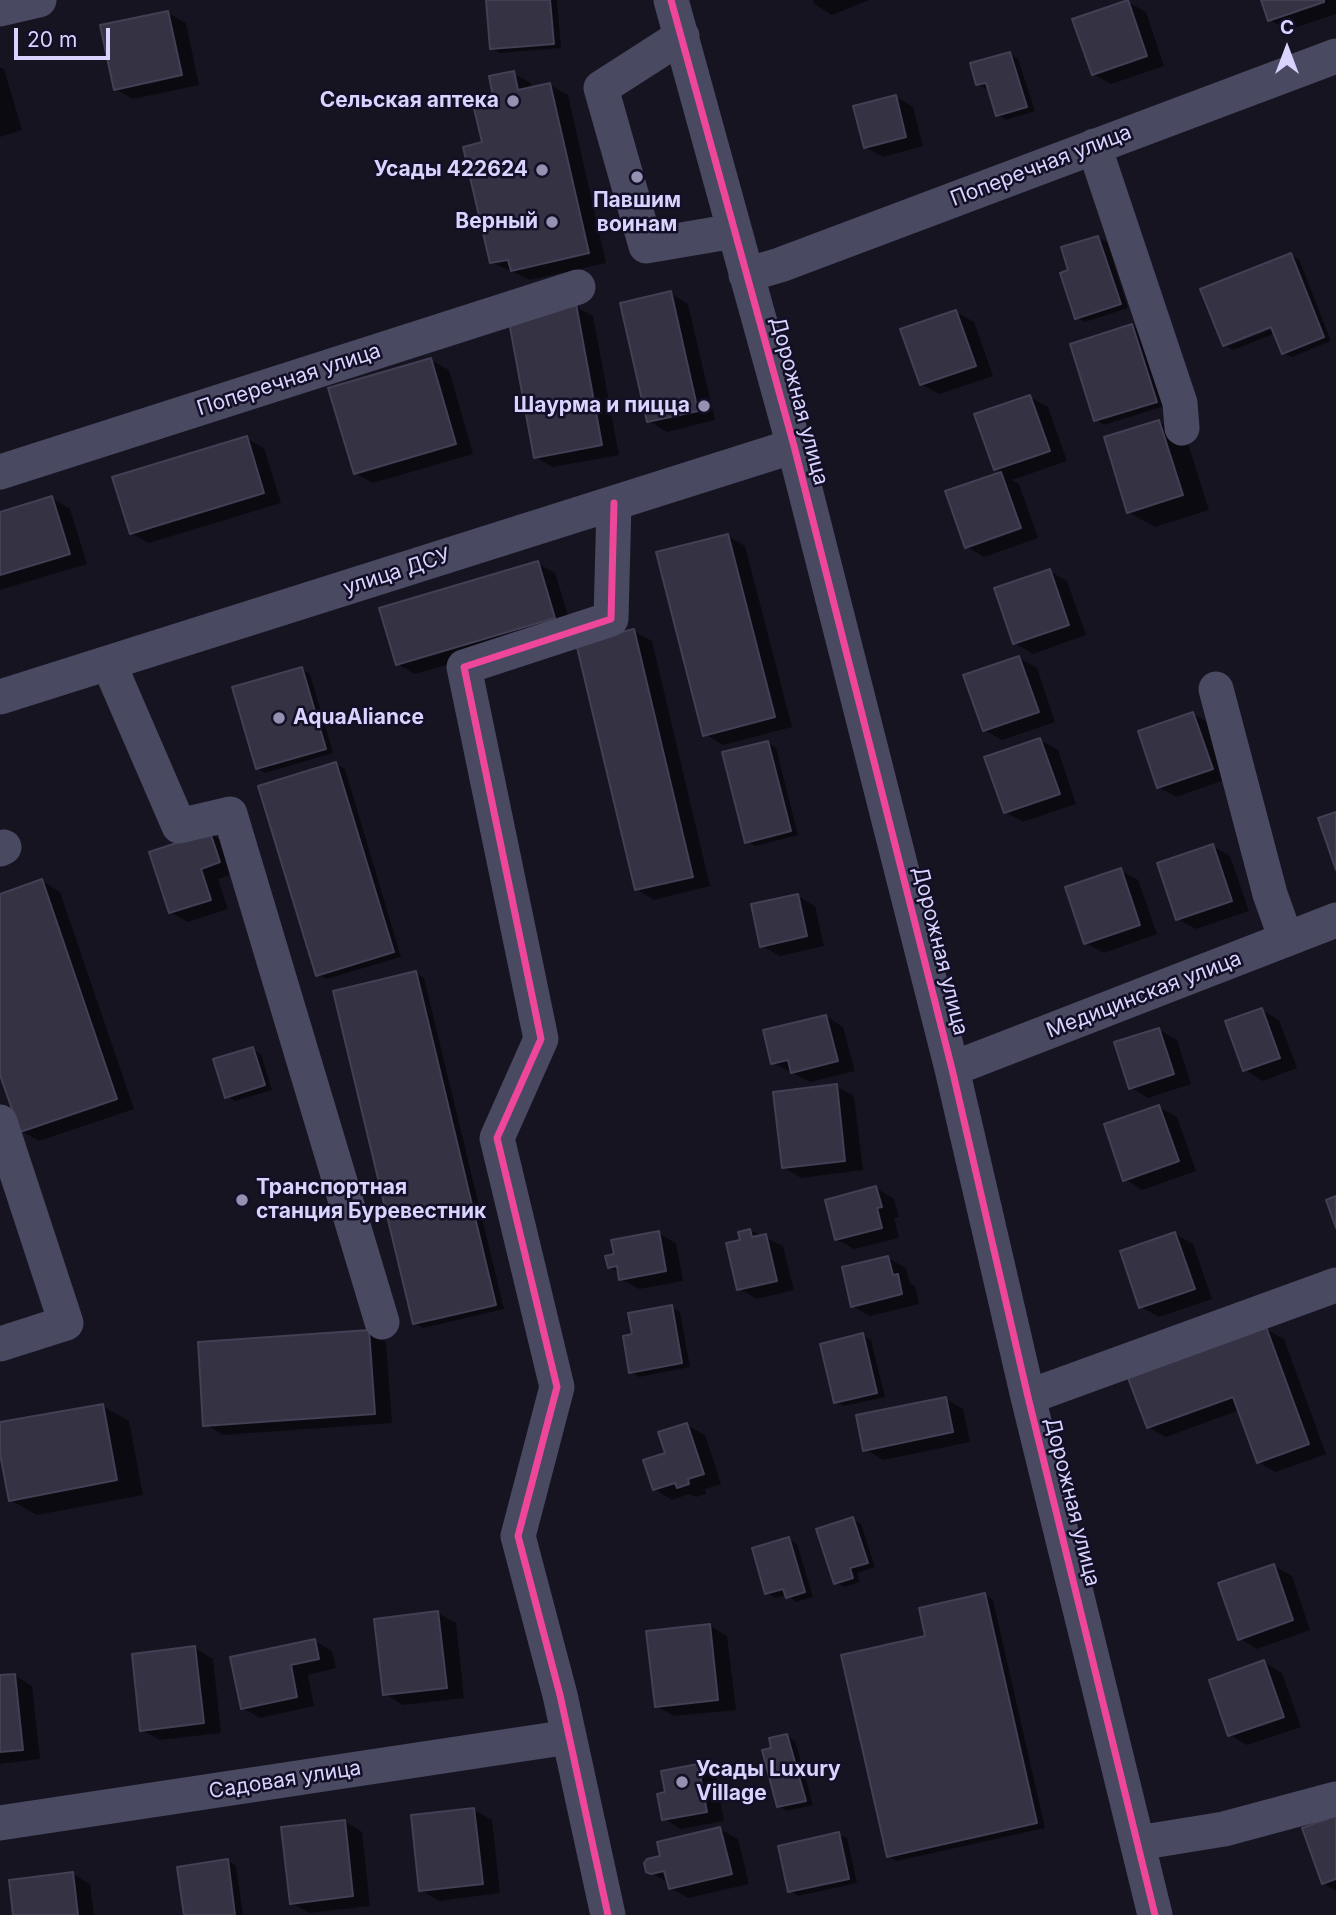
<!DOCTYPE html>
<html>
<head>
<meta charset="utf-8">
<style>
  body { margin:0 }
  #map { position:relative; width:1336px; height:1915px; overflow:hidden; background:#161421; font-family:Inter,sans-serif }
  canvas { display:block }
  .north { position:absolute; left:1252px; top:14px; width:70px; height:70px; -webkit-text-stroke:5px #130f26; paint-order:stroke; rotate:0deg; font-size:19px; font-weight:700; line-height:28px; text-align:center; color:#d8d4ff }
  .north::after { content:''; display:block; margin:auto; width:24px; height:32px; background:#d8d4ff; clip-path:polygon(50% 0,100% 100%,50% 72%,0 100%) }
  .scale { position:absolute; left:14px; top:28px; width:96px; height:32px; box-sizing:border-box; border:4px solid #d8d4ff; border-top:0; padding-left:9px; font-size:21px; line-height:24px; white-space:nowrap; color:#d8d4ff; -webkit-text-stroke:5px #130f26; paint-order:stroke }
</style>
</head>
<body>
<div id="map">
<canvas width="1336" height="1915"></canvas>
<div class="north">С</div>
<div class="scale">20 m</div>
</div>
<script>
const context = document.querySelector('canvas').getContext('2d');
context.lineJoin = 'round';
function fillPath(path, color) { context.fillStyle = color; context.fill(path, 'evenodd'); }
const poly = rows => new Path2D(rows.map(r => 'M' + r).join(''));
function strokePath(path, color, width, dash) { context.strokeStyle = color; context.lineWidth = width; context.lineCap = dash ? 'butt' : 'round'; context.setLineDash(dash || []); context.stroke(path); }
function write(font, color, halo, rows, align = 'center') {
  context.font = font + ' Inter,sans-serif'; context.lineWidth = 5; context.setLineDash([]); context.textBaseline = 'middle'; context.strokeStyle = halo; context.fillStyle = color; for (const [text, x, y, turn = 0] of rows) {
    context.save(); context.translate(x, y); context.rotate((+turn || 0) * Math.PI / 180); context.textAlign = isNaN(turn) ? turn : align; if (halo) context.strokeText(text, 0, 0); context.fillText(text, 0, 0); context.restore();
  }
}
fillPath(poly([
  [487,0,557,0,561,48,500,53,491,48],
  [813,0,869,0,832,15,814,4],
  [1263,0,1336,0,1336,14,1288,30,1270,20],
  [1128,2,1146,12,1164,66,1111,84,1093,74],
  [168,13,186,23,199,85,133,99,115,89],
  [1010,54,1018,59,1035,111,1006,120,998,115,989,88,986,89,977,84],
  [0,67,4,69,22,130,0,137],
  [513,73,531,83,532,89,550,85,568,95,606,263,530,280,491,262,484,144,495,97],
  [895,96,913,107,923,146,883,157,865,147],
  [1098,237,1107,242,1128,308,1085,322,1076,317,1071,271],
  [1291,255,1299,259,1331,341,1292,357,1283,353,1276,333,1233,350,1225,345],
  [1279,322,1280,326,1228,346,1228,343],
  [670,293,688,304,715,420,667,432,649,421],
  [575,306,593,316,619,455,553,467,535,457],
  [956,312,974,322,993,376,939,394,921,384],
  [1132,326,1141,331,1164,406,1104,425,1096,420],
  [431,360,449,370,473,454,373,483,355,473],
  [1030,397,1048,407,1067,461,1012,480,1019,484,1038,538,984,557,966,546,948,492,1003,473,995,469],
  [1159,422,1186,437,1209,510,1155,527,1128,512],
  [246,438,264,448,281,503,149,543,131,533],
  [52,498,70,509,87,564,0,590,0,514],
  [728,536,745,546,792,727,723,745,705,734],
  [537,563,555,573,572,628,415,674,397,664],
  [1049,571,1067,581,1086,635,1033,654,1015,643],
  [634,631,652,641,710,886,654,900,636,889],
  [1019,658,1037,668,1055,722,1002,740,984,730],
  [302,669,310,674,333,753,265,773,257,768],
  [1193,714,1211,724,1230,778,1176,797,1159,787],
  [1040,740,1058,750,1076,804,1023,822,1005,812],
  [768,743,776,748,798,835,755,846,747,841],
  [336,764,345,769,401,957,326,979,317,974],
  [210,834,228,844,237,872,218,879,228,909,188,922,170,912],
  [1213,846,1230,856,1249,911,1196,929,1178,919],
  [1120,870,1138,880,1157,934,1104,953,1086,943],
  [42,881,60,892,134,1109,39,1141,21,1131,0,1069,0,896],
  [798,896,815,906,824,946,780,956,762,946],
  [416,973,424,978,504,1309,423,1328,415,1323],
  [1262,1010,1279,1020,1297,1068,1263,1081,1245,1070],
  [826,1016,843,1027,855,1071,810,1082,773,1063],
  [1159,1030,1177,1040,1191,1084,1148,1098,1130,1087],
  [253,1049,261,1054,272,1090,235,1101,227,1096],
  [836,1086,854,1096,863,1170,801,1178,783,1167],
  [1159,1107,1177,1117,1196,1171,1142,1190,1125,1179],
  [876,1188,894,1199,899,1217,894,1218,899,1238,854,1249,836,1239],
  [750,1230,783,1246,794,1290,757,1299,739,1289,742,1242],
  [658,1233,676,1243,683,1281,639,1289,621,1279,620,1273,609,1267,616,1256],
  [1175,1234,1193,1244,1212,1299,1159,1317,1141,1307],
  [888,1258,906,1268,910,1283,915,1286,919,1304,870,1316,852,1306],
  [671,1307,680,1312,690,1367,639,1377,631,1372,634,1336],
  [1266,1329,1284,1339,1326,1454,1276,1472,1258,1462,1240,1410,1166,1437,1148,1427],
  [369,1332,386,1342,392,1423,223,1435,205,1424],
  [862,1335,871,1340,885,1397,844,1406,835,1402],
  [946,1399,963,1409,970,1442,883,1460,865,1449],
  [103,1406,129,1421,143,1495,37,1515,10,1500,0,1444,0,1424],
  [687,1425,705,1435,721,1484,705,1489,706,1494,696,1497,689,1494,672,1500,654,1489,667,1454],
  [853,1519,861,1524,875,1567,857,1573,860,1582,844,1587,835,1582],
  [789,1539,797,1544,813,1597,796,1602,787,1595,775,1598,767,1593],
  [1274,1566,1292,1576,1310,1630,1257,1649,1239,1638],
  [985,1595,993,1600,1045,1828,897,1861,888,1856,928,1637],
  [438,1613,456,1623,464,1698,403,1705,385,1694],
  [709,1625,727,1636,736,1710,674,1716,656,1706],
  [315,1641,332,1651,336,1668,308,1675,314,1706,260,1718,242,1708],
  [195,1648,213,1659,221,1733,160,1740,142,1730],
  [1264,1662,1282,1673,1301,1727,1247,1745,1230,1735],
  [14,1675,32,1686,40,1759,0,1764,0,1677],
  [787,1736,795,1741,813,1805,787,1811,778,1806,773,1749],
  [698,1766,716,1776,724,1821,681,1829,663,1818,667,1794],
  [474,1810,492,1820,500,1893,439,1901,421,1890],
  [1336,1818,1336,1891,1323,1883],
  [344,1821,362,1832,370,1906,309,1913,291,1903],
  [720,1829,738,1839,749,1884,688,1898,670,1888,669,1883,648,1871,663,1857],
  [838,1834,847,1838,857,1883,798,1896,790,1891],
  [228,1861,236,1866,243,1915,186,1915],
  [73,1874,90,1884,94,1915,15,1915]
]), '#0007');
const building = poly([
  [486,0,550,0,554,44,490,49,486,0],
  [1128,0,1147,56,1092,75,1072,19,1128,0],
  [1261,0,1324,0,1324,2,1268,21,1261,0],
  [168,11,182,75,114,90,100,25,168,11],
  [1010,52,1027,107,996,116,986,83,976,85,970,63,1010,52],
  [514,71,518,90,550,83,589,253,511,271,508,260,490,263,463,147,482,142,472,100,493,96,489,76,514,71],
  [896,95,906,137,864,148,853,106,896,95],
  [1098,236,1121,304,1075,319,1060,273,1068,270,1061,247,1098,236],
  [1291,253,1324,337,1282,354,1271,327,1223,346,1200,289,1291,253],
  [671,291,698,411,647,422,620,303,671,291],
  [576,304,602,445,534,458,508,316,576,304],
  [956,310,976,366,920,385,900,329,956,310],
  [1132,324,1157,402,1094,421,1070,344,1132,324],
  [431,358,456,444,354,474,328,388,431,358],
  [1030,395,1050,451,994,470,974,414,1030,395],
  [1159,420,1183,495,1127,513,1104,437,1159,420],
  [247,436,264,493,130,534,112,477,247,436],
  [1001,472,1021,528,965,548,945,491,1001,472],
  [52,496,70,554,0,575,0,512,52,496],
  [728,534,775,717,703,736,656,552,728,534],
  [538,561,555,618,396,665,379,608,538,561],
  [1050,569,1069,625,1013,644,994,588,1050,569],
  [634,629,693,877,635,890,576,643,634,629],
  [1019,656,1039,712,983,731,963,675,1019,656],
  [302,667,326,749,256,769,232,687,302,667],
  [1193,712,1213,769,1157,788,1138,731,1193,712],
  [1040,738,1060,794,1004,813,984,757,1040,738],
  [768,741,791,831,745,843,722,752,768,741],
  [336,762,394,952,316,976,258,786,336,762],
  [1336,812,1336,870,1318,818,1336,812],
  [210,832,220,862,201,869,211,900,169,913,149,852,210,832],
  [1213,844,1232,901,1176,920,1157,863,1213,844],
  [1121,868,1140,925,1084,944,1065,887,1121,868],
  [42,879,117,1099,20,1132,0,1075,0,894,42,879],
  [798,894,807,936,760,947,751,904,798,894],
  [416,971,496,1305,413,1324,333,991,416,971],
  [1262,1008,1280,1058,1243,1071,1225,1021,1262,1008],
  [826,1015,838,1061,791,1073,788,1060,771,1064,763,1030,826,1015],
  [1159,1028,1174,1074,1129,1089,1114,1042,1159,1028],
  [253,1047,265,1085,225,1098,213,1059,253,1047],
  [837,1084,845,1161,782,1168,773,1092,837,1084],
  [1159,1105,1179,1161,1123,1181,1104,1124,1159,1105],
  [876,1186,882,1207,877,1208,882,1228,835,1240,825,1200,876,1186],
  [1336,1196,1336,1228,1326,1200,1336,1196],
  [750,1229,752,1237,766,1234,777,1281,737,1290,726,1243,740,1240,738,1232,750,1229],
  [659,1231,666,1271,619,1280,617,1266,608,1268,605,1256,614,1254,611,1240,659,1231],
  [1175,1232,1195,1289,1139,1308,1120,1251,1175,1232],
  [888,1256,893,1275,898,1274,902,1294,851,1307,842,1267,888,1256],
  [672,1305,682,1363,629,1373,623,1336,632,1334,628,1313,672,1305],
  [1266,1327,1309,1444,1257,1463,1233,1397,1147,1428,1128,1378,1266,1327],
  [369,1330,375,1414,203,1426,198,1342,369,1330],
  [863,1333,877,1393,834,1403,820,1344,863,1333],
  [946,1397,953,1432,863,1451,856,1415,946,1397],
  [103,1404,117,1480,9,1501,0,1454,0,1422,103,1404],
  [687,1423,704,1474,688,1479,689,1484,677,1488,675,1483,653,1490,643,1460,665,1453,658,1432,687,1423],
  [853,1517,868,1563,850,1568,853,1578,834,1584,816,1529,853,1517],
  [789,1537,805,1592,786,1598,783,1589,765,1594,752,1548,789,1537],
  [1274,1564,1293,1620,1238,1640,1218,1583,1274,1564],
  [985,1593,1037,1823,887,1857,841,1655,925,1636,919,1608,985,1593],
  [438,1611,447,1688,383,1695,374,1619,438,1611],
  [710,1624,718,1700,655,1707,646,1631,710,1624],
  [315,1639,319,1659,291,1665,297,1697,241,1709,230,1657,315,1639],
  [195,1646,204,1723,140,1731,132,1654,195,1646],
  [1264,1660,1284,1717,1228,1736,1209,1680,1264,1660],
  [15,1674,23,1750,0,1752,0,1675,15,1674],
  [787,1734,806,1801,777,1807,762,1750,771,1748,769,1738,787,1734],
  [698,1764,707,1812,662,1820,657,1794,665,1792,661,1771,698,1764],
  [474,1808,483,1884,419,1891,411,1815,474,1808],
  [1336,1816,1336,1879,1322,1884,1302,1828,1336,1816],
  [345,1820,353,1896,290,1904,281,1827,345,1820],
  [720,1827,732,1874,669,1889,664,1871,651,1874,646,1872,644,1863,647,1859,660,1856,657,1842,720,1827],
  [839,1832,849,1879,788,1892,778,1846,839,1832],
  [228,1859,235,1915,184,1915,177,1867,228,1859],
  [73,1872,78,1915,13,1915,9,1880,73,1872]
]);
fillPath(building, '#343243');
strokePath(building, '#433f54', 2);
strokePath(poly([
  [671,0,794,446,952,1069,1028,1397,1155,1915],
  [0,9,39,0],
  [682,36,601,88,646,246,734,231],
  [1094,146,1180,403,1182,428],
  [746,275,780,265,1336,56],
  [0,472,578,287],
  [109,664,179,826,230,814,382,1322],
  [1216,689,1270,894,1286,939],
  [0,697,794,446],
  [0,849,4,847],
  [952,1069,1336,920],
  [0,1122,66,1323,0,1344],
  [1028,1397,1336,1285],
  [0,1823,569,1737],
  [1138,1843,1224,1829,1336,1799],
  [608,1915,560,1695,518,1536,557,1387,497,1138,541,1039,464,667,611,619,614,503]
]), '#4a4962', 35);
strokePath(poly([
  [671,0,794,446,952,1069,1028,1397,1155,1915],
  [608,1915,560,1695,518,1536,557,1387,497,1138,541,1039,464,667,611,619,614,503]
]), '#ed469a', 7);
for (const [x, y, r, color] of [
  [513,101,7,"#9491b1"],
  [542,170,7,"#9491b1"],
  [637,177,7,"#9491b1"],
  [552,222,7,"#9491b1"],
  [704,406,7,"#9491b1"],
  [279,718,7,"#9491b1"],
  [242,1200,7,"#9491b1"],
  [682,1782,7,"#9491b1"]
]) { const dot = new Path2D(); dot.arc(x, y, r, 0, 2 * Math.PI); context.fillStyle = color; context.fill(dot); strokePath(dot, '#130f26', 2.5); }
write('bold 21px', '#d8d4ff', '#130f26', [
  ["Сельская аптека",499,101],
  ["Усады 422624",528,170],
  ["Павшим",637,201,"center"],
  ["воинам",637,225,"center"],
  ["Верный",538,222],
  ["Шаурма и пицца",690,406],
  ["AquaAliance",293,718,"left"],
  ["Транспортная",256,1188,"left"],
  ["станция Буревестник",256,1212,"left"],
  ["Усады Luxury",696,1770,"left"],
  ["Village",696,1794,"left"]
], 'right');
write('21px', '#d8d4ff', '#130f26', [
  ["Поперечная улица",1041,166,-21],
  ["Поперечная улица",289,380,-18],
  ["Дорожная улица",799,401,75],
  ["улица ДСУ",397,572,-18],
  ["Дорожная улица",940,951,76],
  ["Медицинская улица",1144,995,-21],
  ["Дорожная улица",1072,1502,76],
  ["Садовая улица",285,1780,-9]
]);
</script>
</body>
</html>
